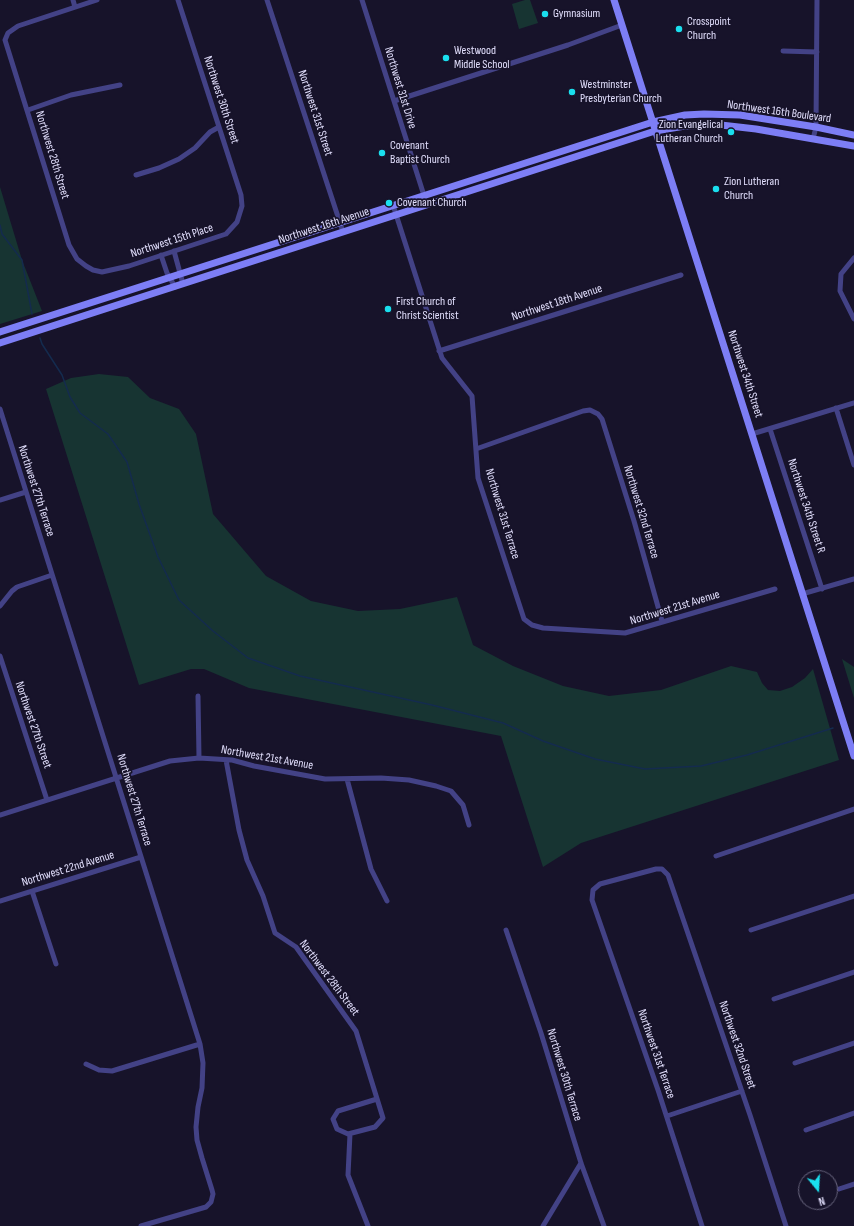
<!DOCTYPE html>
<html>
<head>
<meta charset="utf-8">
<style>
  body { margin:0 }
  #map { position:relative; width:854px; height:1226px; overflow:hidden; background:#17132a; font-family:"Sofia Sans Condensed",sans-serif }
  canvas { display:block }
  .north { position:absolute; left:798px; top:1170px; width:40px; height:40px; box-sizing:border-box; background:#17132a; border:1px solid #68657e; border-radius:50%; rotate:162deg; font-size:11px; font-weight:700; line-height:16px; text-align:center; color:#e2dffd }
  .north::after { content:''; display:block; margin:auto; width:14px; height:18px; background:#1adfee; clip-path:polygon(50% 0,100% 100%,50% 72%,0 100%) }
</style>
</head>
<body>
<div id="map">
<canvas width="854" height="1226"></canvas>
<div class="north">N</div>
</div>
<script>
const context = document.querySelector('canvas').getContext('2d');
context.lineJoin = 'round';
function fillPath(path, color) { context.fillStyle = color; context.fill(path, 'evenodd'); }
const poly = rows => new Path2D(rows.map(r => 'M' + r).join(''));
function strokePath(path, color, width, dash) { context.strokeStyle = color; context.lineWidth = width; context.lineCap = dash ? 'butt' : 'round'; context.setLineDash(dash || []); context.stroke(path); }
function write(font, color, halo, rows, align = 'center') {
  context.font = font + ' "Sofia Sans Condensed",sans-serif'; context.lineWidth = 3.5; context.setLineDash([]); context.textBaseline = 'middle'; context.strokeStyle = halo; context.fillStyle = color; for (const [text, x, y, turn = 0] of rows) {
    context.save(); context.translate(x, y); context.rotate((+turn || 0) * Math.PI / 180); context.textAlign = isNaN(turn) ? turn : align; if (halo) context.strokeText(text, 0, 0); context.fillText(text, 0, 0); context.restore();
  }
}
fillPath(poly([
  [525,0,530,0,538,23,519,29,512,4],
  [0,187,22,260,42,311,0,324],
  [99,374,128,377,150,398,179,409,196,434,213,514,266,576,311,601,358,611,400,609,457,597,473,645,513,666,563,686,609,696,661,690,731,666,757,672,762,683,768,690,780,691,792,687,805,678,813,669,839,760,581,843,543,867,501,736,249,688,204,669,191,669,139,685,46,389,71,378],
  [842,659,854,667,854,698]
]), '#173432');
strokePath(poly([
  [0,225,2,234,22,260,32,314],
  [40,338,42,344,62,375,70,397,80,413,108,434,127,462,139,504,158,557,179,600,213,631,248,658,300,676,432,705,503,723,543,741,595,759,645,769,701,766,747,755,833,728]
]), '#142b4e', 1.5);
strokePath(poly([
  [73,0,75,7],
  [97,0,18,26,8,33,5,40,69,245,77,259,86,266,93,270,102,272,129,266,226,234,237,222,242,206,241,195,178,0],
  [267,0,343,232],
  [362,0,427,205],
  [783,51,817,52],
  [394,101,568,45,622,25],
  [28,110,71,95,120,85],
  [813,139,816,127,817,0],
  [136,175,159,168,179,159,195,148,210,132,219,127],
  [393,205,442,358,472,396,478,478,524,619,532,625,543,628,625,633,775,589],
  [174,251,183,284],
  [161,255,167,273,175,287],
  [854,258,841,274,840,291,854,319],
  [439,351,681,275],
  [836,408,854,465],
  [0,409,200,1044,203,1063,202,1088,198,1107,196,1127,197,1140,202,1158,212,1190,213,1194,211,1202,206,1207,141,1226],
  [770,429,822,589],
  [752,434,854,403],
  [476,449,583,411,590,410,598,414,602,419,634,521,662,621],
  [0,500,26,492],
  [802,594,854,579],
  [0,606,12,591,17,587,52,575],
  [0,656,47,800],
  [198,696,199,758],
  [226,760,239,830,247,860,263,896,275,933,296,947,356,1031,383,1118,375,1127,348,1134,337,1129,333,1119,338,1111,377,1099],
  [347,779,371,869,387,901],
  [0,815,170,761,199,758,232,760,254,766,325,779,381,778,409,780,436,786,451,791,463,805,469,825],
  [716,856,854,809],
  [32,891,56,964],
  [0,901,141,857],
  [506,930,541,1033,581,1163,604,1226],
  [751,930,854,896],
  [774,999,854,972],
  [795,1063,854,1043],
  [86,1064,99,1070,112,1071,200,1044],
  [667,1116,742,1091],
  [806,1130,854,1113],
  [350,1134,348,1175,368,1226],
  [839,1189,854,1184],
  [543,1226,581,1163],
  [702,1226,658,1090,592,900,593,890,600,884,656,869,662,869,668,875,750,1115,786,1226]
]), '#434286', 5);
strokePath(poly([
  [614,0,854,756],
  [0,332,653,122,685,115,704,114,740,115,816,127,854,135],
  [0,343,655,131,685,126,721,125,756,129,854,146]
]), '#7d7ef5', 7);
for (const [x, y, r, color] of [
  [545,14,4,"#1adfee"],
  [679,29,4,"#1adfee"],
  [446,58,4,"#1adfee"],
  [572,92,4,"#1adfee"],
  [731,132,4,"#1adfee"],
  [382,153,4,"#1adfee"],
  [716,189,4,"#1adfee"],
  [389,203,4,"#1adfee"],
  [388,309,4,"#1adfee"]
]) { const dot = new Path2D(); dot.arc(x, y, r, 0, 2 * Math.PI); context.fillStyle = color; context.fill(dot); strokePath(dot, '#17132a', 1.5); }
write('12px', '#e2dffd', '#17132a', [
  ["Gymnasium",553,14],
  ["Crosspoint",687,22],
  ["Church",687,36],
  ["Westwood",454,51],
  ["Middle School",454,65],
  ["Westminster",580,85],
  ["Presbyterian Church",580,99],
  ["Zion Evangelical",723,125,"right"],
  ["Lutheran Church",723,139,"right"],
  ["Covenant",390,146],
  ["Baptist Church",390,160],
  ["Zion Lutheran",724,182],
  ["Church",724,196],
  ["Covenant Church",397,203],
  ["First Church of",396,302],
  ["Christ Scientist",396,316]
], 'left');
write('12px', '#e2dffd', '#17132a', [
  ["Northwest 31st Drive",400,88,73],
  ["Northwest 30th Street",221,100,72],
  ["Northwest 16th Boulevard",779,112,8],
  ["Northwest 31st Street",315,113,72],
  ["Northwest 28th Street",52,155,73],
  ["Northwest 16th Avenue",324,226,-18],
  ["Northwest 15th Place",172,241,-18],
  ["Northwest 18th Avenue",557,303,-18],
  ["Northwest 34th Street",745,374,72],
  ["Northwest 27th Terrace",36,491,72],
  ["Northwest 34th Street R",806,506,72],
  ["Northwest 32nd Terrace",641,512,73],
  ["Northwest 31st Terrace",502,514,73],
  ["Northwest 21st Avenue",675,608,-17],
  ["Northwest 27th Street",33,725,71],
  ["Northwest 21st Avenue",267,758,10],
  ["Northwest 27th Terrace",134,800,73],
  ["Northwest 22nd Avenue",68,869,-17],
  ["Northwest 28th Street",329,978,53],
  ["Northwest 32nd Street",737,1045,71],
  ["Northwest 31st Terrace",656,1054,71],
  ["Northwest 30th Terrace",564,1075,73]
]);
</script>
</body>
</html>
